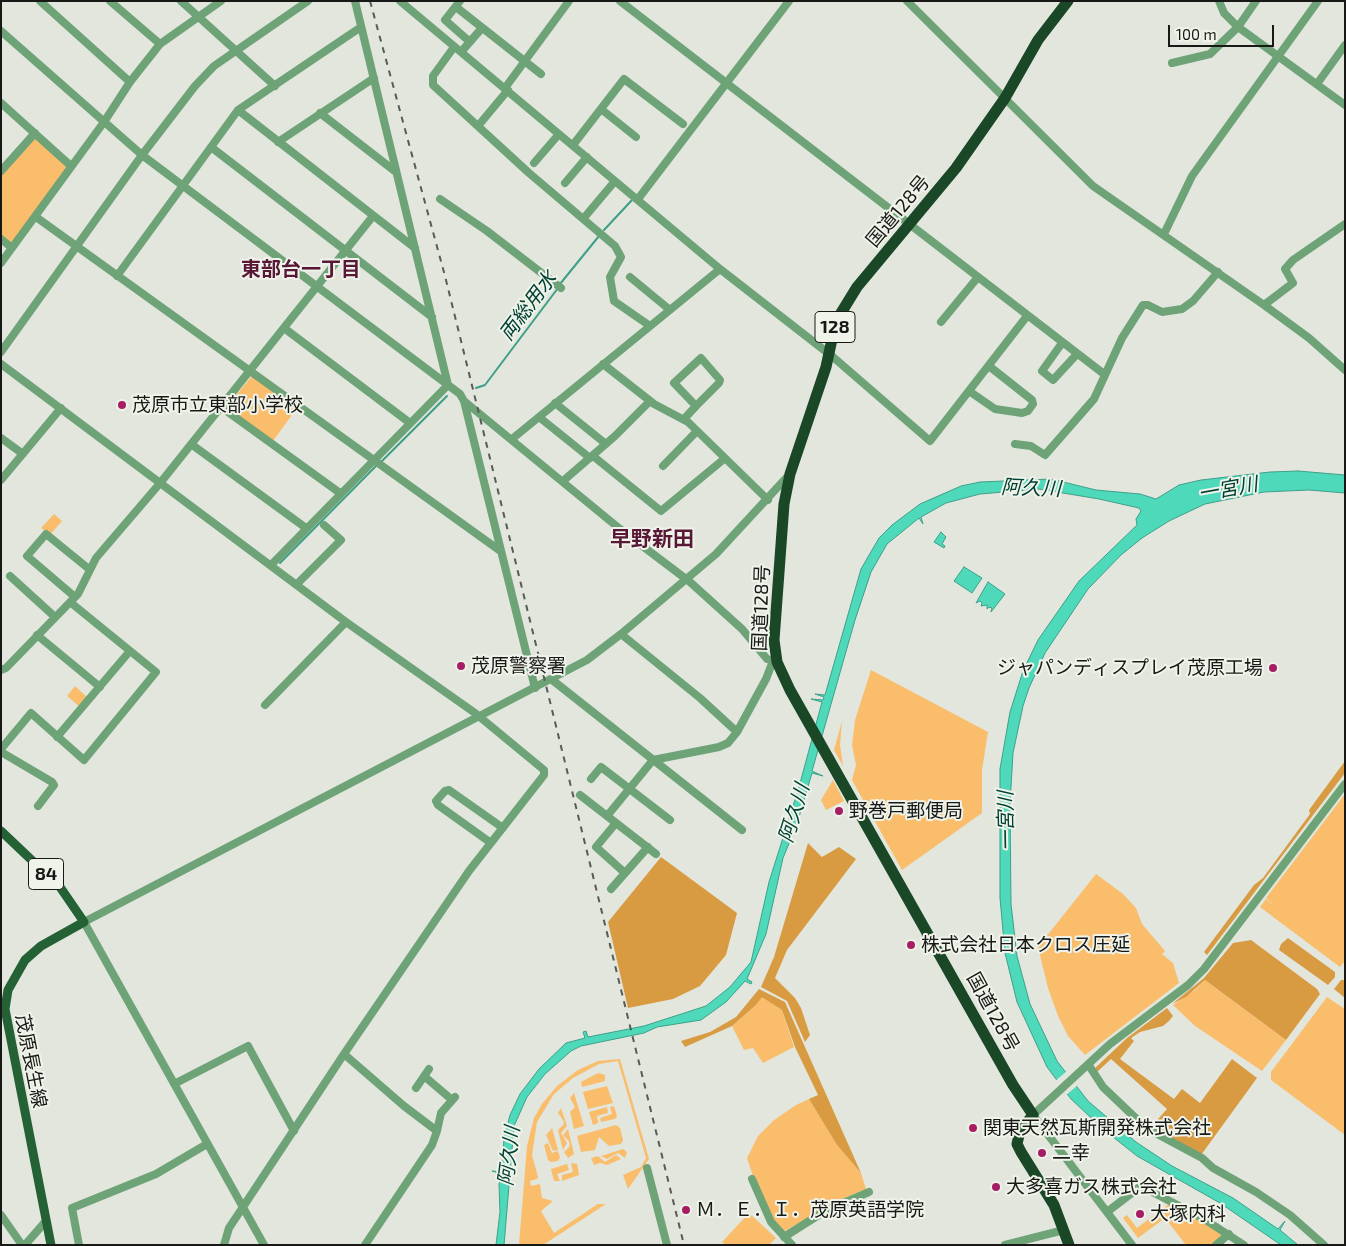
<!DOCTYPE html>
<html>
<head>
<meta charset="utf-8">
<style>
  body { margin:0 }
  #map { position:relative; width:1346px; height:1246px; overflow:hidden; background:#e2e6dd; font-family:"Exo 2",sans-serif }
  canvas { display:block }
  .frame { position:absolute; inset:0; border:2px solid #181916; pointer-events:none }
  .scale { position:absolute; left:1168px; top:25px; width:106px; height:22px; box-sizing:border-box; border:2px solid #181916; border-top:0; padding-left:6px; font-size:15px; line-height:18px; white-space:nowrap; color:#181916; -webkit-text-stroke:4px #eff3ea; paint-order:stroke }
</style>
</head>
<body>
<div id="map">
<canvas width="1346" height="1246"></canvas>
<div class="frame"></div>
<div class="scale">100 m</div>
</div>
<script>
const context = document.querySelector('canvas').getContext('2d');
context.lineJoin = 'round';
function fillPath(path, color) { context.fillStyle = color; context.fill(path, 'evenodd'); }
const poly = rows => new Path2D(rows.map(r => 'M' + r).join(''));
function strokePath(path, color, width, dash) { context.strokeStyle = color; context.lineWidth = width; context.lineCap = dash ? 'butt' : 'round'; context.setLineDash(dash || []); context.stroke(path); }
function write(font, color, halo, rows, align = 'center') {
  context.font = font + ' "Exo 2","Noto Sans JP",sans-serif'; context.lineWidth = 4; context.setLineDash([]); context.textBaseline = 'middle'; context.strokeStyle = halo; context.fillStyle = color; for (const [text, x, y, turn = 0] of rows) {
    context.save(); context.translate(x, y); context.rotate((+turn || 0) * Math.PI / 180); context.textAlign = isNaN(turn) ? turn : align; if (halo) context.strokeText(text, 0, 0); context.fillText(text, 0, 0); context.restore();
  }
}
fillPath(poly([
  [36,136,68,166,11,245,1,236,1,172],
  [252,376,297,408,273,441,226,407],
  [54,514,62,521,50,535,41,528],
  [871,670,988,732,982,770,982,813,902,870,852,780,856,765,852,745,855,720],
  [75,686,88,698,80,707,67,696],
  [842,721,840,745,843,766,834,750],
  [833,780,844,801,826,810,821,800],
  [1345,794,1345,961,1340,967,1260,907,1266,899,1276,907,1266,898],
  [1096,874,1123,894,1136,908,1142,924,1165,951,1162,954,1173,963,1179,983,1085,1055,1068,1036,1058,1016,1048,988,1038,947],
  [1205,980,1286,1040,1262,1071,1195,1026,1173,1005,1195,990],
  [762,996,782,1010,794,1047,763,1063,753,1048,744,1050,732,1026,756,1005],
  [1327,997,1345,1009,1345,1135,1271,1080,1271,1072],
  [620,1059,649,1159,628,1189,623,1175,641,1167,646,1158,618,1061,599,1064,573,1078,554,1094,537,1122,532,1155,538,1177,537,1179,530,1181,531,1186,540,1184,542,1198,553,1201,541,1211,554,1233,598,1204,606,1204,543,1245,519,1245,527,1146,534,1118,542,1104,557,1086,578,1070,598,1061],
  [598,1073,605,1075,605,1081,582,1087,581,1082],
  [607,1086,613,1103,588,1109,583,1092],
  [574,1093,584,1126,574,1129,570,1112,575,1107,570,1098],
  [809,1099,837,1145,861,1173,866,1189,835,1202,783,1232,777,1226,758,1191,747,1158,758,1136,773,1121,796,1105],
  [614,1106,617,1116,615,1119,601,1122,600,1118,612,1114,610,1107],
  [607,1107,608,1113,597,1116,598,1123,593,1125,589,1112],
  [561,1108,567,1126,561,1133,567,1143,563,1150,558,1130,564,1124,563,1120,558,1113],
  [616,1125,620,1128,623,1140,621,1144,609,1146,599,1137,595,1150,581,1152,577,1136],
  [552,1128,558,1150,553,1151,546,1135],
  [568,1129,574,1154,568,1158,564,1152,570,1146,569,1141,563,1135],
  [548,1143,552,1153,558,1151,560,1157,558,1161,551,1162,548,1160,544,1145],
  [623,1149,627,1152,625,1158,618,1153,607,1159,601,1156],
  [598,1156,605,1162,616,1155,621,1159,607,1165,600,1163,594,1165,591,1158],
  [571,1163,577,1164,579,1175,562,1181,562,1175,573,1172],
  [567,1164,569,1170,557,1174,560,1181,554,1181,551,1169],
  [1169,1204,1201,1220,1221,1233,1221,1237,1211,1245,1186,1245,1165,1218,1138,1238,1123,1218,1127,1215,1137,1228],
  [749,1213,776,1238,769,1245,726,1245,722,1242]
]), '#fabd6b');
fillPath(poly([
  [1345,761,1345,773,1207,955,1204,952,1254,885,1263,878,1310,814,1309,810],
  [808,843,822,857,839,847,856,859,787,950,775,978,795,998,801,1008,810,1035,805,1042,787,1001,761,987,774,957],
  [661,857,737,913,726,955,700,986,673,999,628,1008,608,922],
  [1288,938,1335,972,1335,977,1328,985,1279,950,1281,944],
  [1251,940,1317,989,1320,994,1286,1040,1205,980,1186,997,1172,1004,1204,978,1233,943],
  [1341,980,1345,980,1345,998,1334,989],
  [759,989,785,1002,861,1173,837,1145,809,1099,818,1095,795,1047,782,1010,762,997,756,1005,732,1026,685,1047,681,1041,710,1032,736,1017],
  [1167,1008,1173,1016,1169,1021,1163,1026,1140,1032,1131,1038,1134,1041,1120,1059,1174,1099,1182,1089,1200,1103,1232,1059,1257,1078,1201,1155,1151,1127,1167,1109,1111,1059,1097,1072,1094,1069,1127,1038]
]), '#d99b42');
const water = poly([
  [1298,471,1345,475,1345,493,1309,490,1264,492,1205,504,1169,521,1142,538,1121,555,1088,589,1045,653,1029,688,1023,706,1013,753,1010,804,1011,904,1017,956,1030,1004,1057,1061,1088,1101,1136,1142,1172,1166,1233,1198,1278,1229,1285,1221,1280,1230,1298,1245,1281,1245,1220,1203,1137,1156,1103,1129,1071,1099,1047,1067,1017,1002,1005,953,1000,898,1000,769,1010,712,1023,671,1038,640,1079,581,1137,525,1136,519,1141,511,1139,508,1099,499,1039,489,980,494,946,503,921,517,923,524,919,518,887,544,871,572,855,620,812,771,823,776,812,773,797,824,783,858,766,934,747,979,752,982,751,984,745,981,726,1002,701,1020,657,1027,644,1033,581,1046,571,1051,545,1074,527,1097,514,1126,504,1245,496,1245,500,1212,499,1184,502,1174,492,1171,502,1172,504,1138,510,1115,520,1094,539,1069,566,1043,585,1038,583,1032,586,1031,588,1037,644,1026,706,1006,730,987,751,962,769,882,799,787,822,702,811,699,823,700,824,697,815,694,825,695,861,569,879,538,892,525,920,504,961,486,980,482,1051,479,1096,490,1140,494,1156,499,1179,485,1201,480,1270,472,1298,471],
  [941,532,946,537,942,544,945,546,944,548,934,542,941,532],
  [964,567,982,578,972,593,954,581,964,567],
  [988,582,1005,594,991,612,992,608,989,607,987,609,987,605,981,606,982,603,980,601,976,603,988,582]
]);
fillPath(water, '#4ed9ba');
strokePath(water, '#3e9f89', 1);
fillPath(poly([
  [1067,1071,1078,1085,1065,1096,1054,1082]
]), '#e2e6dd');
strokePath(poly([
  [604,230,632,200],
  [560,284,599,236],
  [476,388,485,385,558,288],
  [381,462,447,396],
  [280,563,377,465]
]), '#3e9f89', 2);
strokePath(poly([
  [40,1,130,82],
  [110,1,160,44],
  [181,1,275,86],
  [355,1,448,385],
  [400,1,720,269,833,357,930,441,1027,316],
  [460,1,445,20,470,42],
  [620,1,1104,374],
  [907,1,1093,186,1264,305,1309,338,1345,370],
  [1219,1,1224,13,1238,27,1345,105],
  [456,7,541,74],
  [1,31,142,155,460,394,464,401,535,688],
  [454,47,433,76,433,85,529,173,615,246,621,257,610,277,614,301,650,326],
  [461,52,482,28],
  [1172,63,1210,54,1238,27,1256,1],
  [1317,84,1345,45],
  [505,88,569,1],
  [1,103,71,166],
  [601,109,636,137],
  [238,110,415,248],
  [320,113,396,172],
  [478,126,508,90],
  [278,142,374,78],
  [573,145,624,79,683,124],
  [211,147,432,317],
  [534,163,559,134],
  [1,171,35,133],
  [565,183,587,157],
  [440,199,487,231,561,288],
  [638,199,789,1],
  [36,217,499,550],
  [583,219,615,181],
  [1164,234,1192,176,1318,1],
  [1,239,12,248],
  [1,263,104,122,130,82,160,44,221,1],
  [117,276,238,110,361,27],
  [630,277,670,310],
  [1264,305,1293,283,1285,269,1293,260,1345,224],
  [941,322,978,277],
  [284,328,410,423],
  [1062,343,1042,371,1053,380,1077,354],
  [1,352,142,155,195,86,214,66,308,1],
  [1,364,346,622,475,713,544,770,544,775,469,871,344,1054,243,1207,229,1228,224,1245],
  [603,364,654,404,688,422,768,500],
  [969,391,995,409,1022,413,1028,411,1033,404,1032,400,989,366],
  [464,401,620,529,690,582,742,629,767,659,777,662],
  [555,403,606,444],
  [221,407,340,493],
  [539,417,590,458],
  [684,419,696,406,719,383,720,380,701,358,674,383,696,406],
  [1,438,23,454],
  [512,439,720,269],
  [191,444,306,528],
  [1015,444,1031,446,1045,455,1094,399,1122,338,1143,305,1148,305,1162,312,1182,309,1193,301,1218,272],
  [593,456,661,511,724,459],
  [663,466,697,431],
  [1,480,61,408],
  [563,481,615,436,650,401],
  [272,564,448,385],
  [10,576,55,617],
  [297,584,341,540,324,525],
  [75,597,27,556,46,534,89,569],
  [621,634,700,698,737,732],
  [37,635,100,687],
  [1,670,6,668,78,594,96,558,161,482,373,216],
  [551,679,742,830],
  [265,705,346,622],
  [57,737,129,652],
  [1,749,31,713,84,760,156,672,70,602],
  [1,752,52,782,54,785,38,806],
  [591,779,601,767,670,820],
  [580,795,656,854],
  [607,816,653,760,719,747,728,743,737,732,766,679,773,661],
  [616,823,596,847,625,873],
  [491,843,438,805,436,801,445,791,449,790,503,828],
  [611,889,648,847],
  [344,1054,404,1106,437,1131,432,1145,365,1245],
  [1088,1064,1103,1087,1146,1128,1202,1158,1213,1168,1256,1192,1290,1215,1324,1245],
  [424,1076,451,1099],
  [174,1084,248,1046,294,1131],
  [416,1088,429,1069],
  [437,1131,441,1113,455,1097],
  [647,1168,667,1245],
  [752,1179,771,1222,792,1245],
  [1107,1212,1141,1186,1204,1219,1244,1245],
  [1,1215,22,1245],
  [784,1237,825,1211,869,1192],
  [25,1245,46,1221],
  [79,1245,72,1208,156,1174,207,1144],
  [264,1245,84,922,587,660,621,634,716,554,788,476],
  [1005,1245,1064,1230],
  [1132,1245,1033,1115,1110,1044,1188,985,1204,969,1345,784],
  [1216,1245,1229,1234]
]), '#6ea378', 8);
strokePath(poly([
  [1,831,60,887,84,922,41,946,25,960,8,990,5,1009,51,1245]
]), '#246135', 9);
strokePath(poly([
  [1068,1,1038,40,1005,98,956,168,857,287,841,313,834,330,826,367,790,474,784,504,774,640,777,662,790,690,1013,1085,1033,1115,1020,1131,1017,1144,1021,1152,1054,1205,1069,1245]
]), '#1a4726', 11);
strokePath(poly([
  [370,1,445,276,684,1245]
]), '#595b56', 2, [6, 6]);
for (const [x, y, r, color] of [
  [122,405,5,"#a71d63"],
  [461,666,5,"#a71d63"],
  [1273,668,5,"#a71d63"],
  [839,811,5,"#a71d63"],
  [911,945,5,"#a71d63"],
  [973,1128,5,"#a71d63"],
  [1042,1153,5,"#a71d63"],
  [996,1187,5,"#a71d63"],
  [686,1210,5,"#a71d63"],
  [1140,1214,5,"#a71d63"]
]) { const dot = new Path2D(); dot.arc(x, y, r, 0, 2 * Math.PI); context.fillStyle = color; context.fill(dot); strokePath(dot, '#eff3ea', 2); }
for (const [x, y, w] of [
  [835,327,40],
  [46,874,35]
]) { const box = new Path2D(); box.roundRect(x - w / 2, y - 15.5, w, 31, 4); context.fillStyle = '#eff3ea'; context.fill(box); strokePath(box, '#181916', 1); }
write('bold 18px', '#181916', null, [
  ["128",835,327],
  ["84",46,874]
]);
write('19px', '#181916', '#eff3ea', [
  ["国道128号",898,211,-50],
  ["国道128号",761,608,-88],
  ["国道128号",993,1012,61],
  ["茂原長生線",31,1061,79]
]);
write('19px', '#181916', '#eff3ea', [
  ["茂原市立東部小学校",132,405],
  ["茂原警察署",471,666],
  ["ジャパンディスプレイ茂原工場",1263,668,"right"],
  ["野巻戸郵便局",849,811],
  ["株式会社日本クロス圧延",921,945],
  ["関東天然瓦斯開発株式会社",983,1128],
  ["二幸",1052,1153],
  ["大多喜ガス株式会社",1006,1187],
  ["Ｍ．Ｅ．Ｉ．茂原英語学院",696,1210],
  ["大塚内科",1150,1214]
], 'left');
write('bold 20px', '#591836', '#eff3ea', [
  ["東部台一丁目",301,269]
]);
write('italic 20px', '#004034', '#eff3ea', [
  ["両総用水",528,306,-53],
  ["阿久川",1031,488,2],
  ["一宮川",1228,489,-10],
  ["阿久川",794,813,-73],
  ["一宮川",1006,821,-91],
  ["阿久川",509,1156,-83]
]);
write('bold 21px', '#591836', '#eff3ea', [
  ["早野新田",652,539]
]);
</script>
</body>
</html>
